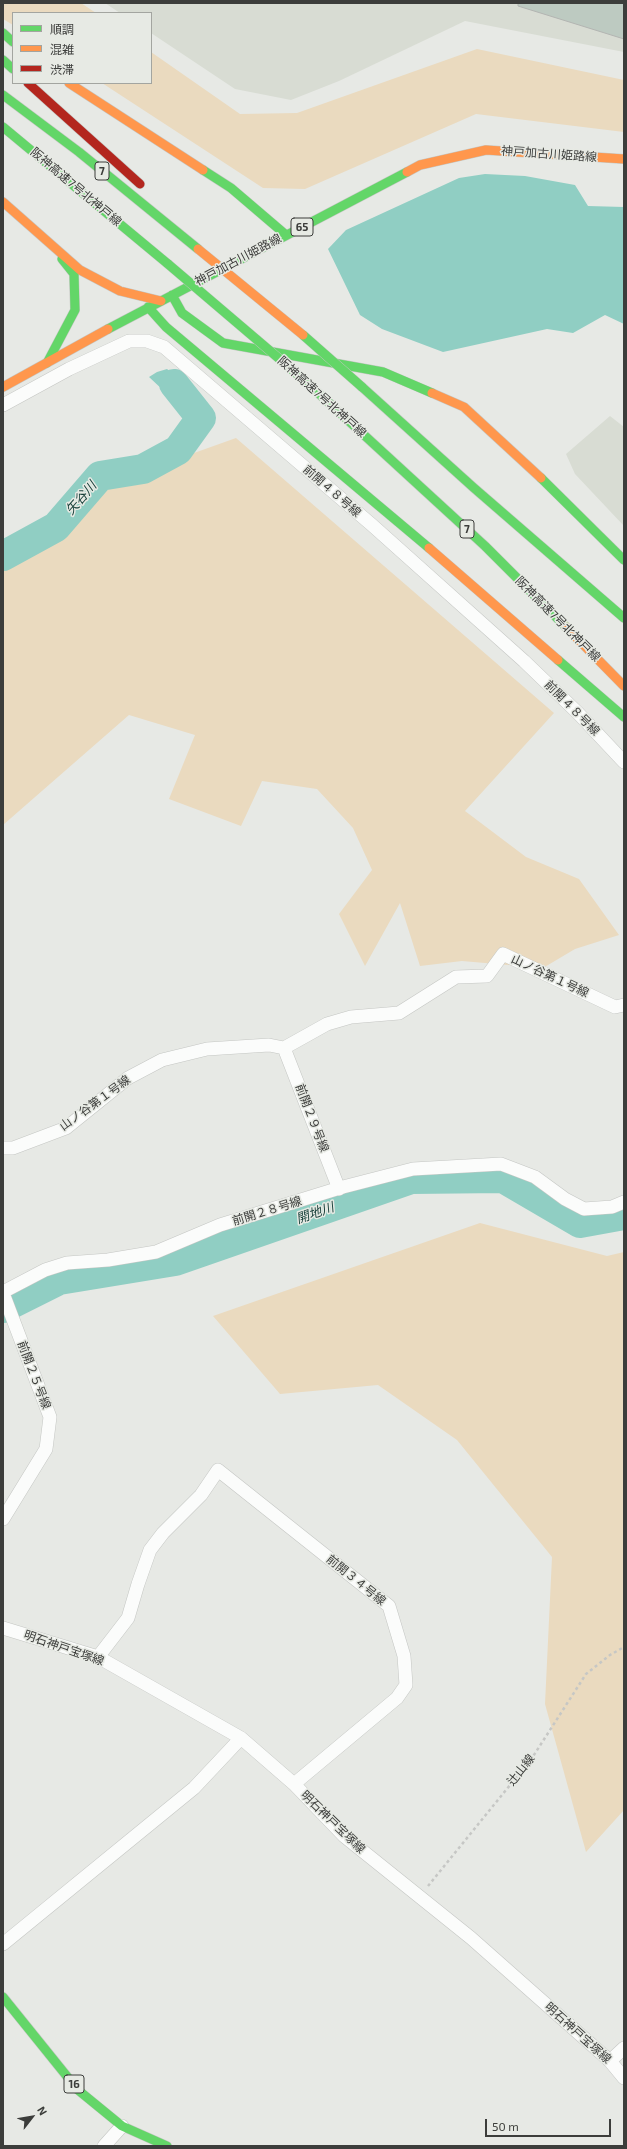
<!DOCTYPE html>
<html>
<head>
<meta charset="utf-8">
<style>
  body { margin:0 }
  #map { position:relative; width:627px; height:2149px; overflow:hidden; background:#e7e9e5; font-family:"Exo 2","Noto Sans JP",sans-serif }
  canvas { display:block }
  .frame { position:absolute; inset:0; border:4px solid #3c3d3b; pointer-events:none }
  .legend { position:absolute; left:12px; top:12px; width:140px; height:72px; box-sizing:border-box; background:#e7eae4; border:1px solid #a3a5a0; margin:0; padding:5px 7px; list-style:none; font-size:12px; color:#3c3d3b }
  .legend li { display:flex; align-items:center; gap:8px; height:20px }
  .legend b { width:20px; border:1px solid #a3a5a0 }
  .north { position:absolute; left:12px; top:2097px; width:40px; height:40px; -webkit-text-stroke:3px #e7eae4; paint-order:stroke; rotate:59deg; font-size:11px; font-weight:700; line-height:16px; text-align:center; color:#3c3d3b }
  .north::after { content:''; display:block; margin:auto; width:14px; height:18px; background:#3c3d3b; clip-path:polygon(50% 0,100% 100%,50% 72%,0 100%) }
  .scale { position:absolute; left:485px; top:2119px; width:126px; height:18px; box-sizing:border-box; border:2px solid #3c3d3b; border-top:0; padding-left:5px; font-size:12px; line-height:14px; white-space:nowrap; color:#3c3d3b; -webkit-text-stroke:3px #e7eae4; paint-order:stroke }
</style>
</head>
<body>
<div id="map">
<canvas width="627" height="2149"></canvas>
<div class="frame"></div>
<ul class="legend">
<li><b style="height:5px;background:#63d668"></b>順調</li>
<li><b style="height:5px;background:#ff974d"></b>混雑</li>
<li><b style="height:5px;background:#b3261e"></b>渋滞</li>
</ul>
<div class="north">N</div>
<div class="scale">50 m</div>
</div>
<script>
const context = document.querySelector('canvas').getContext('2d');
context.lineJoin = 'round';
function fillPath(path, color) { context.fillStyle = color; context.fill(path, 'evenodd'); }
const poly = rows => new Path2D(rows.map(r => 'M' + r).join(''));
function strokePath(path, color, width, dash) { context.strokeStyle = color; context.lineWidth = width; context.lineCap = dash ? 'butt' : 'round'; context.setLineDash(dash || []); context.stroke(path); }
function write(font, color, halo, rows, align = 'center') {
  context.font = font + ' "Exo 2","Noto Sans JP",sans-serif'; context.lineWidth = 3; context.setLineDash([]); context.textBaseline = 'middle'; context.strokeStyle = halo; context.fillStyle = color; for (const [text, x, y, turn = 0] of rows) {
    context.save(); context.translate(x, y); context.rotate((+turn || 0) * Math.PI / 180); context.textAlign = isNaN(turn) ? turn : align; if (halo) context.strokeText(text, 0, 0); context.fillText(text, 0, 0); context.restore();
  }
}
fillPath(poly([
  [105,3,624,3,624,52,465,21,339,81,291,100,235,89,151,33,151,13,120,13],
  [610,416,624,427,624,526,575,474,566,454]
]), '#d8dcd3');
fillPath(poly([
  [3,3,81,3,96,13,13,13,13,25,3,19],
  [477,49,624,80,624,132,476,114,305,189,263,188,102,83,151,83,151,52,240,114,297,113],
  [236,438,554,713,465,811,526,857,579,879,619,935,575,949,543,968,462,961,420,966,400,903,365,966,339,914,372,870,353,828,317,789,262,781,241,826,169,799,195,735,129,715,3,825,3,550,110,483],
  [480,1223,607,1256,624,1252,624,1810,586,1852,545,1704,552,1557,457,1440,378,1385,280,1394,213,1316]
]), '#eadabf');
fillPath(poly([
  [485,174,525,176,575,185,588,206,624,207,624,324,605,315,573,333,547,329,443,352,382,329,360,315,328,249,346,230,459,178],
  [167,369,197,394,194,419,149,377,157,372]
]), '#90cec3');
strokePath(poly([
  [3,556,56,527,100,476,143,469,178,450,201,418,174,384],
  [3,1308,59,1280,175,1261,411,1179,503,1178,580,1223,624,1215]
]), '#90cec3', 30);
const building = poly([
  [518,3,624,3,624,39,518,6,518,3]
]);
fillPath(building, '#bdcac1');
strokePath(building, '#b3b5b2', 1);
const street = poly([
  [3,405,69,369,129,341,147,341,164,347,372,525,524,661,578,713,624,762],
  [284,1048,339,1189],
  [3,1148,13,1148,66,1128,128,1078,162,1060,207,1049,269,1045,284,1048,327,1024,351,1017,399,1013,456,977,487,976,503,954,615,1007,624,1005],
  [3,1292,45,1270,67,1263,108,1260,156,1252,220,1225,343,1187,413,1169,501,1164,535,1177,565,1199,584,1209,612,1207,624,1202],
  [3,1293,50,1417,46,1449,3,1519],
  [3,1628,98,1657,241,1738,294,1784,344,1836,471,1938,610,2061,624,2078],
  [98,1657,128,1618,138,1584,150,1550,163,1533,201,1495,218,1470,389,1606,404,1656,406,1685,397,1698,294,1784],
  [3,1944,194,1788,241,1738],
  [610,2061,624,2048],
  [104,2146,122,2126]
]);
const fast = poly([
  [3,33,13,42],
  [3,60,13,69],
  [3,95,79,152,198,249],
  [3,127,168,264],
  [203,170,231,188,286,235],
  [172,295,182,313,223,343,383,372,432,393],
  [148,307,166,327,429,548],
  [108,329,407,172],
  [47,363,75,310,74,274,62,259],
  [303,379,485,546,566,627],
  [362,387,474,488,624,618],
  [541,478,624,560],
  [558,660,624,717],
  [3,1997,78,2090,122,2126,167,2146]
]);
const slow = poly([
  [69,83,203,170],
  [407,172,420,165,486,150,624,159],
  [3,202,80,270,120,291,161,301],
  [3,387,108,329],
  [432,393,464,407,541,478],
  [429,548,558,660],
  [566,627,624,686]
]);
const jam = poly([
  [28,83,140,184]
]);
strokePath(street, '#c4c6c3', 14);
strokePath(fast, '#c4c6c3', 10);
strokePath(slow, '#c4c6c3', 10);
strokePath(jam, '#c4c6c3', 10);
strokePath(poly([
  [428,1886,532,1758,586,1674,610,1655,624,1647]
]), '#c6c7c5', 2.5, [3, 3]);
strokePath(street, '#fbfcfb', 13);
strokePath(fast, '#63d668', 9);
strokePath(slow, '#ff974d', 9);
strokePath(jam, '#b3261e', 9);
const fastBridge = poly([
  [168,264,303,379],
  [303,335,362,387]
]);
const slowBridge = poly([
  [198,249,303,335]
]);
strokePath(fastBridge, '#c4c6c3', 10, []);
strokePath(slowBridge, '#c4c6c3', 10, []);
strokePath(fastBridge, '#63d668', 9);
strokePath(slowBridge, '#ff974d', 9);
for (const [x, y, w] of [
  [102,171,14],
  [302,227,22],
  [467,529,14],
  [74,2084,20]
]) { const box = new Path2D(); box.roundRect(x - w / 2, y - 9, w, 18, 3); context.fillStyle = '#e7eae4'; context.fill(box); strokePath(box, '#3c3d3b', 1); }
write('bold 11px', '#3c3d3b', null, [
  ["7",102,171],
  ["65",302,227],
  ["7",467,529],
  ["16",74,2084]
]);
write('12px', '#3c3d3b', '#e7eae4', [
  ["神戸加古川姫路線",549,154,4],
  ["阪神高速7号北神戸線",76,187,40],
  ["神戸加古川姫路線",238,260,-28],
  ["阪神高速7号北神戸線",322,397,42],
  ["前開４８号線",332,491,41],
  ["阪神高速7号北神戸線",558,619,45],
  ["前開４８号線",572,708,45],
  ["山ノ谷第１号線",550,976,25],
  ["山ノ谷第１号線",95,1103,-36],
  ["前開２９号線",312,1118,69],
  ["前開２８号線",267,1211,-17],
  ["前開２５号線",34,1375,69],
  ["前開３４号線",356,1580,39],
  ["明石神戸宝塚線",64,1648,19],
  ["辻山線",521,1770,-51],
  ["明石神戸宝塚線",333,1822,44],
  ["明石神戸宝塚線",578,2033,42]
]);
write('italic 13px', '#143d37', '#e7eae4', [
  ["矢谷川",81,498,-49],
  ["開地川",315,1213,-19]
]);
</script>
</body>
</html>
